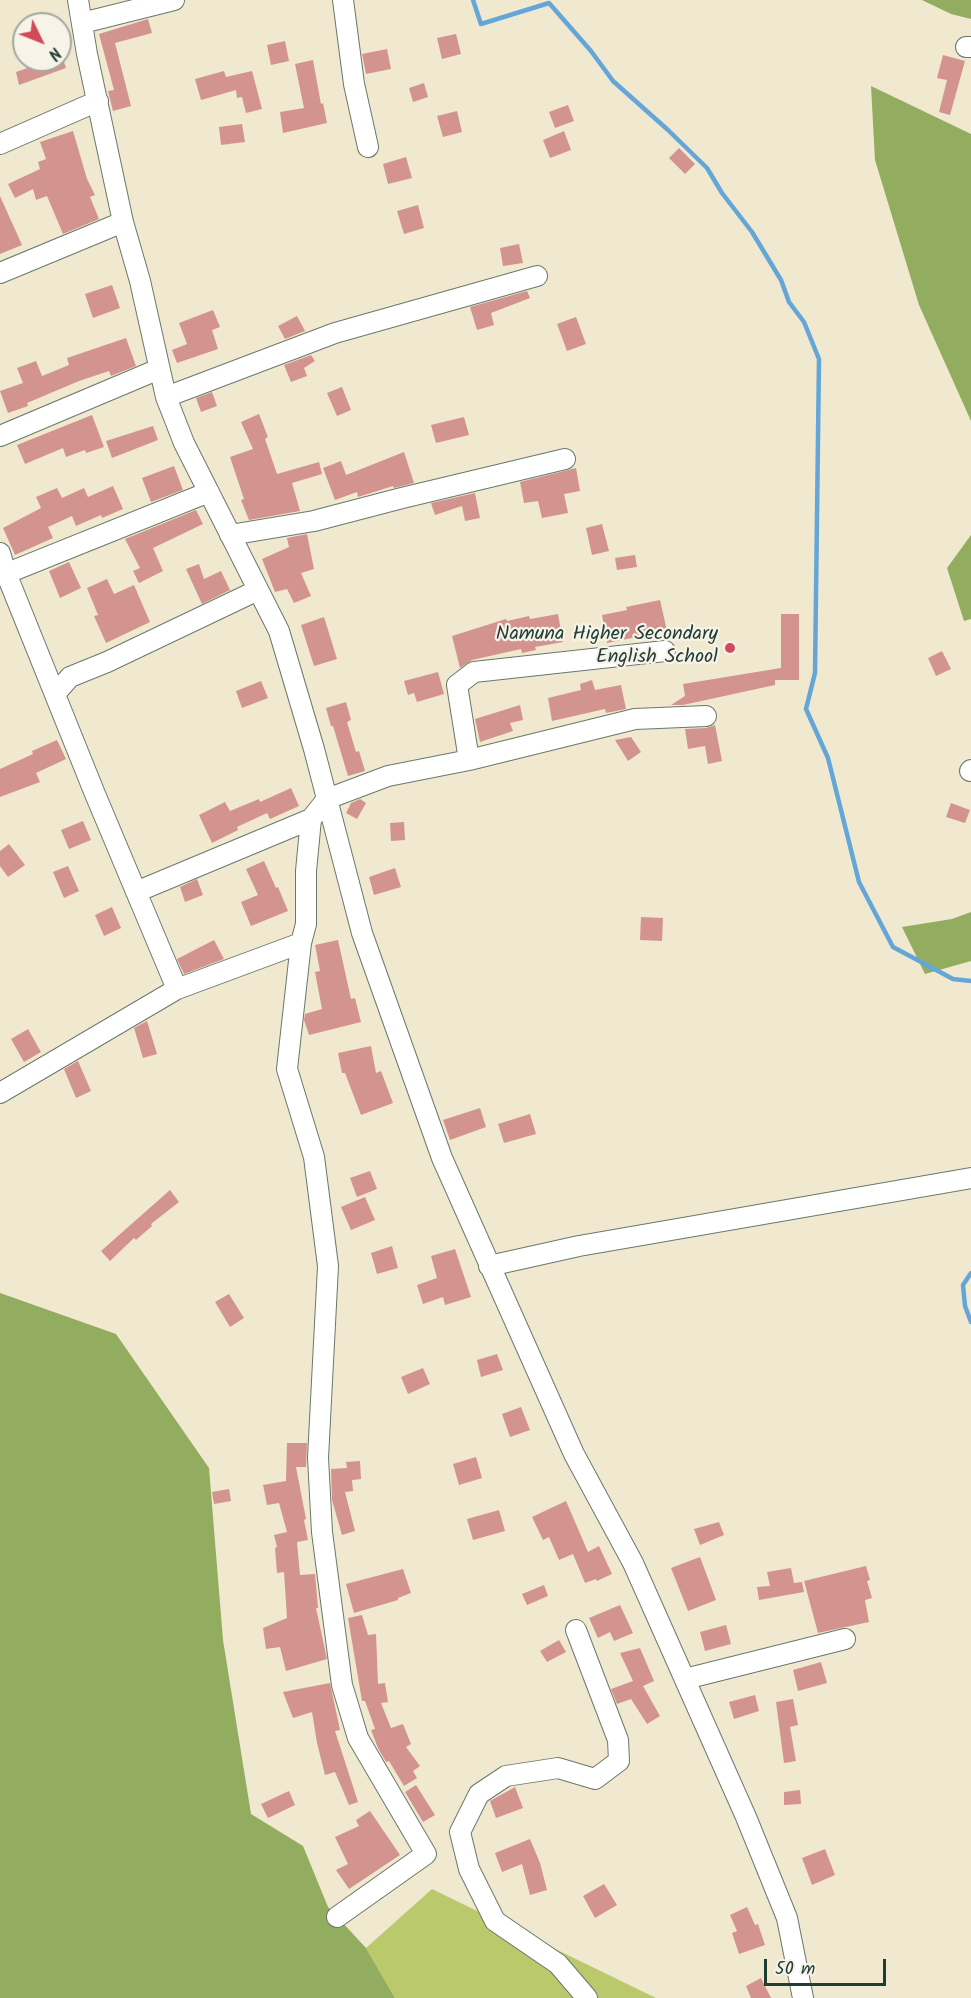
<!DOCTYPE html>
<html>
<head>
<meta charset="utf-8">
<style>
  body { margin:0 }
  #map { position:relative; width:971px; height:1998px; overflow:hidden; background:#f1e8d0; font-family:Kalam,sans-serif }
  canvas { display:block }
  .north { position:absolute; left:12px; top:12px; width:60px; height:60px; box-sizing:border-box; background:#f7f3e8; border:2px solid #a1aaa0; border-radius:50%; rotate:133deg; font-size:16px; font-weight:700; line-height:24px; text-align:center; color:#1f3d34 }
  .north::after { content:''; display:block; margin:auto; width:21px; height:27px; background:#d1495b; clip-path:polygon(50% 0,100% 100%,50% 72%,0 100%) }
  .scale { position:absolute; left:764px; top:1959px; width:122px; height:27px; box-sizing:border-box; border:3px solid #1f3d34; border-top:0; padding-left:8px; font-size:18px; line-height:21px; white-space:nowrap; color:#1f3d34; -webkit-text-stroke:4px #f7f3e8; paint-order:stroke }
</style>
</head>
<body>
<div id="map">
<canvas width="971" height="1998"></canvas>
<div class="north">N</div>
<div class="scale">50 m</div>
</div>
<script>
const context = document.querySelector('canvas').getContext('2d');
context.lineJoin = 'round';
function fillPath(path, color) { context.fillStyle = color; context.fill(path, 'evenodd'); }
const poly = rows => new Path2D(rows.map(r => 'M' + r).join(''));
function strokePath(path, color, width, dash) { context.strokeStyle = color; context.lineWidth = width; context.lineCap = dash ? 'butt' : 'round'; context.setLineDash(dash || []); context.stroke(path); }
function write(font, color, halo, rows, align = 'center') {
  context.font = font + ' Kalam,sans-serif'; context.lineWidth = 4.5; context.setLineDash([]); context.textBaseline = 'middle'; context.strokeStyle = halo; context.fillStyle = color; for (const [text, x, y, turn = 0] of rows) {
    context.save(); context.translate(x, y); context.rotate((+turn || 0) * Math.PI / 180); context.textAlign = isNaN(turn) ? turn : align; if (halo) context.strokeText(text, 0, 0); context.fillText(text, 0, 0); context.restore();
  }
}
fillPath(poly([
  [432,1889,656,1998,395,1998,366,1948]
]), '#b9c96b');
fillPath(poly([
  [922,0,971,0,971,19,951,14],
  [871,86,971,134,971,421,919,305,875,160],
  [971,535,971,619,964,621,947,568],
  [971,912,971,961,925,974,902,927,952,919],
  [0,1293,116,1334,209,1468,223,1640,251,1814,303,1846,328,1907,366,1948,395,1998,0,1998]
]), '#92ad5f');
strokePath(poly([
  [473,0,481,24,549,3,591,51,613,81,668,130,707,168,722,193,752,232,781,280,789,302,804,322,819,359,815,673,806,709,828,758,859,882,893,947,953,979,971,981],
  [971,1273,963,1285,965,1306,971,1322]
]), '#64a6d8', 4.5);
fillPath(poly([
  [148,19,152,33,115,43,131,106,113,111,108,91,114,90,99,34],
  [456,34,461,54,442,59,437,38],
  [285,41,289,61,271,65,267,45],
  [387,49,391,69,366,74,362,54],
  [943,55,965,61,950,115,939,112,947,80,937,78],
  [62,56,66,68,19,85,16,72,51,60,60,60],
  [313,60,321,104,323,103,327,123,283,133,280,112,304,108,295,64],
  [224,71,226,77,252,71,262,109,246,113,242,97,237,98,236,90,201,100,195,79],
  [424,83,428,97,413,102,409,88],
  [568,105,574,121,555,128,549,112],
  [457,111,462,132,443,137,437,116],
  [242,124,245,142,221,145,219,127],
  [73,131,87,179,95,195,90,197,99,219,63,234,47,196,36,200,33,189,15,198,8,184,40,169,38,162,46,159,40,142],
  [564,131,571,150,550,158,543,140],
  [679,148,695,164,685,174,669,158],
  [406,157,412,178,388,184,383,164],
  [0,196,22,245,0,254],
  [418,205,424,228,404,234,397,211],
  [519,244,523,263,503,266,500,248],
  [112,285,120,308,93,318,85,294],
  [527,291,530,298,491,313,494,325,477,330,470,307],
  [213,310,220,327,212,330,218,349,177,363,172,350,187,344,179,323],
  [297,316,305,331,285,339,278,326],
  [576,317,586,344,567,351,557,324],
  [126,338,136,366,111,376,109,371,79,381,27,403,28,406,8,413,0,391,23,383,17,368,36,361,42,376,69,365,67,358],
  [311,355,315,361,304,368,307,376,291,382,284,365],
  [342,387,351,410,337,416,327,393],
  [212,392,217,406,201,412,196,398],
  [259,414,268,437,265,439,277,474,319,462,322,474,292,483,300,511,249,520,241,500,244,499,230,457,253,449,241,422],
  [92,415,104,447,86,453,85,450,66,457,63,448,25,464,17,445],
  [464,417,469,435,436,443,431,425],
  [153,426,158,440,112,458,106,441],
  [404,452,414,483,394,488,393,486,358,497,357,492,335,500,323,468,341,461,346,475],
  [174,466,183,490,151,502,142,478],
  [576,468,580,491,564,494,568,513,542,518,538,501,524,503,520,482],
  [113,486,123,509,102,518,101,515,76,526,72,516,48,527,53,538,15,555,3,528,41,508,36,497,57,488,62,498,84,488,88,497],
  [475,493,480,518,465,521,462,506,435,515,431,503],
  [196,510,203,524,153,548,163,571,139,583,133,571,140,568,125,539],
  [602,524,609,551,592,555,586,528],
  [307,534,314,569,301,573,311,596,294,603,287,589,275,592,262,559,289,547,287,538],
  [635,555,637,567,617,570,615,558],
  [69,562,81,588,60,598,49,571],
  [199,564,204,579,221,571,230,590,202,604,186,569],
  [107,579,114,594,134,585,150,622,106,643,94,616,98,615,87,588],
  [660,600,667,631,607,643,602,615,627,610,626,607],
  [558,614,563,642,535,647,536,650,522,653,521,649,472,660,460,668,452,636,506,619,507,621,529,616,530,619],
  [781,614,799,614,799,680,775,680,775,685,683,705,671,705,685,696,683,684,781,668],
  [324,617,337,659,314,666,301,625],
  [942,651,951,669,936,676,928,658],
  [438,672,444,694,417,702,414,693,408,695,404,681],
  [592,680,595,690,621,685,626,709,606,713,605,709,552,721,548,698,581,690,580,684],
  [261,681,268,698,242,708,236,691],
  [346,702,351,720,347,722,356,752,359,751,365,771,348,776,333,726,331,726,326,708],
  [520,705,523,720,510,723,513,731,480,742,475,719],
  [715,725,722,761,708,764,705,746,688,749,685,729,706,728],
  [631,737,641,752,628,761,615,740],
  [57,740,66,759,36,773,40,782,0,797,0,769,33,754,32,751],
  [291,788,299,806,270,819,267,813,237,827,238,830,212,843,199,815,225,802,230,811,259,799,260,802],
  [360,799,366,803,357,819,346,813,351,803],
  [951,803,970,810,965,823,946,817],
  [83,821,91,840,69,849,61,830],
  [404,822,405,840,391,841,390,823],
  [9,844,25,865,8,877,0,866,0,851],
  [264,861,276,888,278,887,288,911,251,926,241,902,258,895,246,869],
  [68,866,79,891,64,898,53,872],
  [395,868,401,887,374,895,369,877],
  [197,879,203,895,185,902,180,887],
  [112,907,121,928,104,936,95,915],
  [641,917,663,918,662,941,640,940],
  [214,940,224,959,184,974,177,959],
  [338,940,351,999,355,998,361,1022,309,1035,304,1020,305,1014,322,1009,315,972,320,971,315,945],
  [147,1021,157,1054,143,1058,134,1028],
  [28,1029,41,1052,24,1062,11,1039],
  [371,1046,376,1073,381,1071,393,1103,361,1115,345,1073,342,1073,338,1053],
  [78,1061,91,1091,76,1098,64,1069],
  [480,1108,486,1127,450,1140,443,1120],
  [530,1114,536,1134,504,1143,498,1124],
  [370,1171,377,1189,357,1197,350,1178],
  [170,1190,179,1202,151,1224,152,1226,136,1240,134,1238,110,1261,101,1251],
  [365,1197,375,1220,351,1230,341,1207],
  [392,1246,398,1268,377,1274,371,1253],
  [455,1249,471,1297,445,1305,443,1297,423,1304,417,1285,437,1278,431,1256],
  [229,1294,244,1318,230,1327,215,1302],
  [497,1354,503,1370,481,1377,477,1360],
  [423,1368,430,1384,408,1394,401,1377],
  [521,1407,530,1430,510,1437,502,1414],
  [287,1443,307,1443,306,1467,296,1467,306,1519,304,1520,308,1540,297,1542,300,1575,315,1574,318,1608,316,1608,327,1659,286,1671,280,1647,266,1649,263,1628,287,1618,284,1572,277,1573,275,1548,277,1547,274,1535,287,1532,279,1503,267,1505,263,1485,286,1481],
  [476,1457,482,1478,459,1485,453,1464],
  [360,1461,361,1479,352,1480,353,1491,345,1492,355,1531,342,1535,332,1500,331,1469,347,1468,346,1462],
  [229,1489,231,1501,214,1504,212,1492],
  [566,1501,588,1552,599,1546,612,1574,597,1581,596,1579,585,1583,573,1554,559,1560,549,1537,543,1540,532,1517],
  [499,1510,505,1531,473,1540,467,1519],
  [719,1522,724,1535,700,1545,694,1529],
  [700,1557,716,1600,688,1611,671,1568],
  [866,1566,870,1580,867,1581,872,1598,865,1600,869,1622,818,1633,804,1581],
  [791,1568,794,1583,802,1582,804,1592,759,1600,757,1587,770,1586,767,1572],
  [403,1569,411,1593,398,1598,398,1600,354,1613,346,1584],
  [544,1585,548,1596,527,1605,522,1594],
  [620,1605,633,1633,614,1641,610,1632,598,1638,589,1618],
  [362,1615,368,1635,376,1634,378,1684,385,1683,388,1702,381,1703,391,1728,403,1724,411,1744,406,1747,420,1766,413,1771,417,1778,404,1786,389,1761,386,1762,378,1748,371,1730,375,1729,365,1701,362,1701,348,1618],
  [726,1625,731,1644,705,1651,700,1632],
  [559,1640,566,1652,547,1662,540,1651],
  [640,1648,654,1681,643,1686,660,1716,647,1724,631,1699,617,1704,611,1689,633,1681,620,1653],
  [821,1662,827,1683,798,1691,793,1670],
  [330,1683,340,1730,335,1731,358,1802,349,1805,335,1772,325,1775,317,1743,312,1712,293,1718,283,1692],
  [755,1695,759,1711,734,1719,729,1702],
  [793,1699,798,1725,790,1727,796,1761,784,1763,776,1702],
  [416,1785,435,1815,423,1822,405,1792],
  [515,1787,523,1808,496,1818,490,1801],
  [800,1790,801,1804,784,1805,784,1792],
  [289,1791,295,1805,268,1818,261,1804],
  [370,1811,400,1855,349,1889,336,1870,348,1864,335,1837,359,1826,356,1820],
  [530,1839,540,1863,547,1890,530,1895,522,1864,502,1872,495,1853],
  [825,1849,835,1875,812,1885,802,1858],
  [604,1884,617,1905,595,1918,583,1896],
  [747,1907,755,1925,758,1924,765,1945,739,1954,732,1933,737,1931,730,1915],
  [761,1978,771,1998,751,1998,746,1986]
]), '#d39490');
const minor = poly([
  [78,0,87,54,123,222,140,281,166,397,184,443,279,631,314,749,362,933,442,1158,574,1454,633,1563,746,1817,787,1918,803,1998],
  [343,0,354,84,368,147],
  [82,23,174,0],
  [966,47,971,47],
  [0,144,98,101],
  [0,273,123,222],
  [166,397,335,333,537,276],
  [0,436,159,369],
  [230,535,314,521,402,498,565,459],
  [0,553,6,573,95,794,177,989],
  [0,576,209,492],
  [55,694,70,677,107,662,258,590],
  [469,760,457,685,474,672,665,651],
  [970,771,971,770],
  [136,892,311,819],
  [0,1093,177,989,301,943],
  [489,1266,579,1246,971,1178],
  [576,1630,618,1740,619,1761,595,1779,558,1768,506,1776,479,1794,460,1832,469,1869,495,1921,558,1964,587,1998],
  [685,1679,845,1639],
  [337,1917,426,1854,358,1738,342,1685,322,1532,318,1458,328,1266,314,1157,287,1069,301,943,306,924,306,871,311,819,327,799,388,776,469,760,635,719,706,716]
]);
strokePath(minor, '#68796b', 22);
strokePath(minor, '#fff', 20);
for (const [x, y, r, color] of [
  [730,648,6,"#d1495b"]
]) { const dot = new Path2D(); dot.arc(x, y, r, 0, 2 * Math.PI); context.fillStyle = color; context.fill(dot); strokePath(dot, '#f7f3e8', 2); }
write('20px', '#1f3d34', '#f7f3e8', [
  ["Namuna Higher Secondary",718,636],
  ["English School",718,659]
], 'right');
</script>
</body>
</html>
